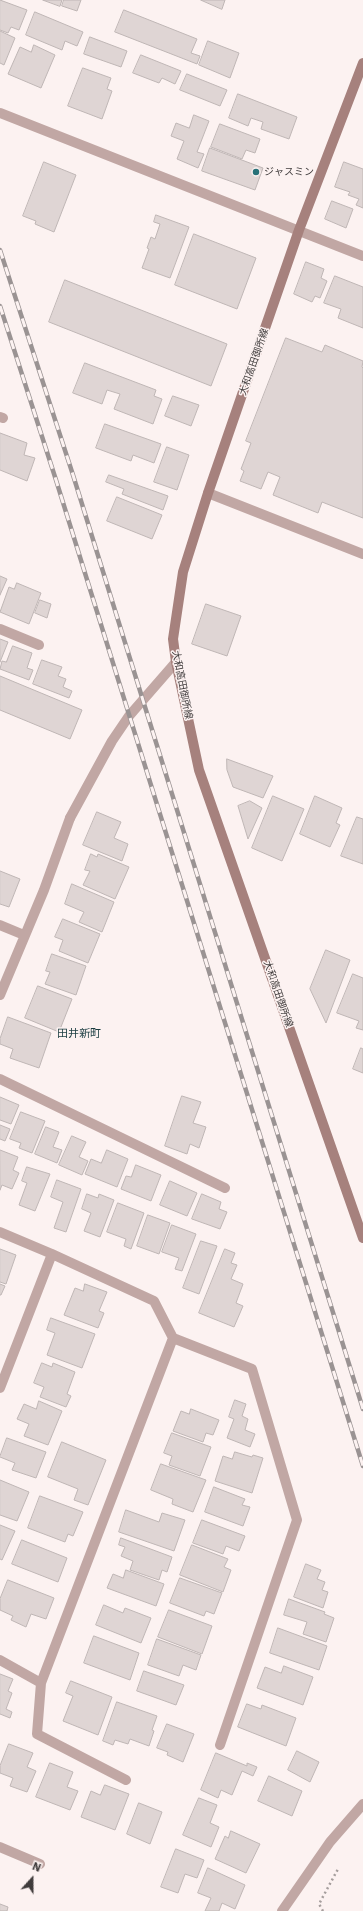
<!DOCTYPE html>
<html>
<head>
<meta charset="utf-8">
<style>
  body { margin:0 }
  #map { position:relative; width:363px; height:1911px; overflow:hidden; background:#fcf2f1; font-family:"Work Sans",sans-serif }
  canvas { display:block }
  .north { position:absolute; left:12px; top:1859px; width:40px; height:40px; -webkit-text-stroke:3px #fcf2f1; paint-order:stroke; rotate:21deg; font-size:11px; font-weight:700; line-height:16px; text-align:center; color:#3f3b3b }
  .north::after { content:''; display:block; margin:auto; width:14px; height:18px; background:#3f3b3b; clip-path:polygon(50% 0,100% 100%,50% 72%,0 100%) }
</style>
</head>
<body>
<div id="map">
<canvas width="363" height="1911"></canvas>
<div class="north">N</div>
</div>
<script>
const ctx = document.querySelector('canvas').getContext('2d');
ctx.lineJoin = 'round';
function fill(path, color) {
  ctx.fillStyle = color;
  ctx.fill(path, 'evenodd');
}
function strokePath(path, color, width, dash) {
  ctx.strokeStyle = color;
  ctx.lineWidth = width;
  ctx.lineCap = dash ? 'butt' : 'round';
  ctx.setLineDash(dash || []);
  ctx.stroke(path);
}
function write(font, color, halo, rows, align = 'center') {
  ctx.font = font + ' "Work Sans","Noto Sans JP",sans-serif';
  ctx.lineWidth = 3;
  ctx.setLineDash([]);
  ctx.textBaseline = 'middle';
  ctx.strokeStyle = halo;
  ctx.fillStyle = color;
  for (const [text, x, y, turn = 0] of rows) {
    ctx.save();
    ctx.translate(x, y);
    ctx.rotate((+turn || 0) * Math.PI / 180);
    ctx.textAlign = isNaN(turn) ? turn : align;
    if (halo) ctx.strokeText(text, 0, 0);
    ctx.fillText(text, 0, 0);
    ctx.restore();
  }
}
const building = new Path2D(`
  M0,0L27,10L19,30L11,27L8,33L0,30Z
  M43,0H62L60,6Z
  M64,0H81L77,11L62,6Z
  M201,0H225L222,9Z
  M124,10L197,39L191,53L200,56L197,64L115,32Z
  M35,12L83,32L77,46L65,41L62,50L26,35Z
  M0,31L15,38L4,65L0,63Z
  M90,37L127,51L121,67L84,54Z
  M208,41L239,53L230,78L199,65Z
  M34,45L55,55L41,88L8,74L20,47L31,52Z
  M141,55L181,71L175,84L162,78L159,83L133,73Z
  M83,68L111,78L107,89L112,91L102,119L68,106Z
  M187,74L227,90L220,106L180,90Z
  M238,94L297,117L289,139L261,129L263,122L251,118L248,126L229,118Z
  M194,115L209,121L197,152L204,154L198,168L177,159L184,141L171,136L176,123L189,128Z
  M220,124L260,139L255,153L246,150L242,159L211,147Z
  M210,148L263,168L255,190L202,171Z
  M44,162L76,175L54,232L35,224L36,221L23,216Z
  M344,162L363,169V208L356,205L359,199L348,195L350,192L335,187Z
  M332,201L353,209L346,228L325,219Z
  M156,215L189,227L170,278L142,268L149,249L147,248L151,237L155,239L160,224L154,222Z
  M194,234L256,258L237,309L175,285Z
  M306,262L324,269L321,278L327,281L320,298L315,296L312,302L294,294Z
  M335,276L363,287V328L338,318L341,309L324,303Z
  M65,280L227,344L211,386L49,322Z
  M286,338L322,352L325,345L363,361L362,367L363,368V518L322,502L318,513L273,495L280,477L268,472L261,489L240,481L244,471L241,469L251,443L246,441Z
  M85,363L156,390L154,396L162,399L153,424L114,409L120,394L107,390L102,404L73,393Z
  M173,396L199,405L191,426L165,416Z
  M105,424L161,444L154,463L133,455L131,461L96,448Z
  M0,433L27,443L24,455L35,458L27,481L0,470Z
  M167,447L189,455L177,490L154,482Z
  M109,475L168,496L163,510L122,494L124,489L106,482Z
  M117,497L162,515L152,539L107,521Z
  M0,576L7,579L0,595Z
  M17,583L41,593L29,624L0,612L9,587L14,589Z
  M40,600L51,604L47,618L35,613Z
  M206,604L241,616L227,656L192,644Z
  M0,639L8,642L0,662Z
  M13,646L32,653L27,668L33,670L29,680L0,669L2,661L6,662Z
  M42,660L62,667L58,676L66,679L63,687L72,691L69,698L33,684Z
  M0,676L82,710L70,739L0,710Z
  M227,759L273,776L263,798L233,787L227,770Z
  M273,796L304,809L282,861L252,848Z
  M315,796L342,808L336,823L340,825L330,847L300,834Z
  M250,801L262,808L248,839L238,806Z
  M97,812L121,822L114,838L128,844L122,861L83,845Z
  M357,817L363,819V864L341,856Z
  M91,854L97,857L98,854L129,867L115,899L83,885L90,871L85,870Z
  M0,871L20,879L9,907L0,904Z
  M72,884L114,902L102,932L79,922L84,912L65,904Z
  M63,919L100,934L88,963L59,951L63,940L55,937Z
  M326,950L350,960L326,1023L310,989Z
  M52,954L86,966L76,995L45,984L50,972L46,971Z
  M353,974L363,978V1030L356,1028L359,1021L337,1013Z
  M38,986L72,999L59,1032L25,1018Z
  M8,1017L51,1033L39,1068L10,1058L13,1049L0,1044V1039Z
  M361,1048L363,1049V1073L353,1069Z
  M182,1096L201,1102L193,1123L206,1127L199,1148L190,1144L187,1154L165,1146Z
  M0,1097L19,1105L11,1124L0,1120Z
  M21,1112L45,1121L32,1153L19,1148L21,1143L10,1139Z
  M0,1125L10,1129L5,1141L0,1139Z
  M46,1127L59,1132L53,1147L62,1150L57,1163L35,1154Z
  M72,1136L86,1142L79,1157L88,1161L82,1175L59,1165Z
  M0,1150L18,1157L13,1170L19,1173L12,1189L2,1185L0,1190Z
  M107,1150L128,1159L117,1187L85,1174L91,1159L101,1163Z
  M136,1165L161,1175L151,1201L121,1189L126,1176L131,1177Z
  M27,1167L50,1174L35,1211L19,1205L27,1183L22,1181Z
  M57,1180L81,1189L66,1232L54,1228L63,1202L51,1197Z
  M170,1181L197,1193L187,1216L160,1205Z
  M87,1194L98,1198L99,1194L114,1200L100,1237L84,1231L91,1213L82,1209Z
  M202,1194L221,1202L219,1209L227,1212L220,1229L192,1219Z
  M118,1203L144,1213L131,1249L124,1246L126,1239L107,1232Z
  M148,1215L170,1223L159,1254L137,1246Z
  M172,1225L196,1234L182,1271L175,1269L179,1258L162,1252Z
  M201,1241L217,1246L199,1294L183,1288Z
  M0,1249L16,1255L6,1284L0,1282Z
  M225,1249L235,1253L231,1263L237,1265L231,1279L243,1284L236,1303L243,1306L234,1327L199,1313Z
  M0,1284L5,1286L1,1295H0Z
  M85,1284L107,1292L99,1311L104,1313L98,1328L64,1315L75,1288L83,1291Z
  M51,1318L95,1334L82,1368L47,1355L55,1333L47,1330Z
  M42,1363L52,1367L53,1363L75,1372L67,1394L71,1396L66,1407L40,1397L44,1387L34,1383Z
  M235,1400L246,1404L242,1416L248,1419L245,1430L255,1434L250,1447L227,1438L234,1419L229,1417Z
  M39,1401L62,1411L48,1445L24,1436L29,1424L17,1419L24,1404L36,1409Z
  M191,1409L219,1420L213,1435L206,1433L203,1442L173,1431L181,1411L189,1414Z
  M172,1433L211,1447L200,1476L169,1465L172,1456L164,1453Z
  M7,1438L46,1452L36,1478L12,1470L15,1463L0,1457Z
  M62,1442L106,1460L88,1505L74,1500L78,1489L48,1477Z
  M235,1452L252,1457L253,1455L263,1458L252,1493L215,1481L223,1456L232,1459Z
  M161,1464L206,1480L193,1512L172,1504L173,1499L151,1490Z
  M0,1480L29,1492L17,1521L0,1515Z
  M214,1487L245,1499L242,1505L250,1507L243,1526L205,1512Z
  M40,1496L83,1512L73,1536L68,1534L65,1542L28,1528Z
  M126,1510L159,1522L162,1513L185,1520L174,1551L119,1532Z
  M202,1520L245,1536L239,1551L226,1546L223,1554L193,1543Z
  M0,1525L15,1531L2,1560L0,1559Z
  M121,1538L172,1557L167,1572L162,1570L159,1580L130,1570L133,1561L121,1556L125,1547L119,1545Z
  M22,1540L67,1558L58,1582L12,1564Z
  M192,1545L228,1559L224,1567L231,1570L223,1592L180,1575Z
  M306,1564L321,1570L317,1579L325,1582L322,1590L328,1592L323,1608L294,1597Z
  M126,1570L164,1584L156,1606L107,1588L113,1574L123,1578Z
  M180,1578L222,1593L214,1614L206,1611L204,1616L170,1603Z
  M8,1580L54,1598L46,1619L31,1614L26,1627L11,1620L13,1616L0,1610V1599Z
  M289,1599L325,1612L324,1614L334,1618L326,1642L303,1634L307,1622L284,1615Z
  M104,1605L123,1613L125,1608L151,1618L141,1643L96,1625Z
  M169,1610L212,1626L202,1654L158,1637Z
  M278,1628L327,1646L319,1670L270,1653Z
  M94,1636L139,1653L130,1680L84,1663Z
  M157,1639L201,1655L196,1670L183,1665L179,1676L148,1665Z
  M284,1666L313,1677L303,1705L257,1688L265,1667L281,1673Z
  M144,1671L184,1685L176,1705L137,1691Z
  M0,1674L13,1679L8,1691L12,1693L6,1709L12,1712L10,1718L0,1714Z
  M71,1681L112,1697L98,1735L63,1721L73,1696L66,1693Z
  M117,1702L157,1716L152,1730L154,1731L149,1746L130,1739L128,1744L115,1740L113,1745L103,1741Z
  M247,1704L261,1709L262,1705L296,1718L286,1746L238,1727Z
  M167,1724L194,1734L183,1762L167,1755L168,1752L157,1748Z
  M9,1744L33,1753L27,1767L36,1771L27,1792L10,1786L13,1778L0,1773V1766Z
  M297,1751L319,1762L310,1782L288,1770Z
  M216,1753L247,1766V1763L257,1767L253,1776L242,1771L232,1795L221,1790L218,1798L201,1790Z
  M50,1763L73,1772L67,1787L78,1791L70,1810L36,1797Z
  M269,1776L302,1791L292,1816L258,1801Z
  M105,1785L129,1794L115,1830L81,1817L91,1791L100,1795Z
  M199,1798L217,1805L210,1823L219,1827L211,1847L183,1835Z
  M139,1803L162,1812L150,1844L127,1834Z
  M231,1831L260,1844L246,1873L215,1859L225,1836L228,1838Z
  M176,1849L204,1860L197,1878L185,1874L178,1893L161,1887Z
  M208,1868L245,1885L235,1909L222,1903L219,1911H205L211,1898L198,1893Z
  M0,1904L8,1907L7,1911H0Z`);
fill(building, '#dfd5d4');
strokePath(building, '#bfb6b5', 1);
strokePath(new Path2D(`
  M323,1911L319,1904L338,1869`), '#a59e9d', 2.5, [2, 3]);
strokePath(new Path2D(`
  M70,818L112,741L129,716L176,662`), '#c1a7a4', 10);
strokePath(new Path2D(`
  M0,113L363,256
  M0,417L3,418
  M208,493L363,554
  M0,629L39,645
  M0,925L24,935
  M0,995L44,890L70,818
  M0,1079L225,1188
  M0,1232L52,1254
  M0,1388L52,1254L154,1301L173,1338L252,1369L297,1520L220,1745
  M0,1660L41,1683L37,1734L126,1780
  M41,1683L173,1338
  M0,1847L40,1864
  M282,1911L330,1842L363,1804`), '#c1a7a4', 10);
strokePath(new Path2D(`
  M363,63L299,230L208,493L183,572L173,639L176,662L199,770L363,1238`), '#a6817d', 10);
const rail = new Path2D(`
  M0,250L73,475L363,1409
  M0,306L56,480L363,1466`);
strokePath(rail, '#9a9393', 4.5);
strokePath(rail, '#fcf2f1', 3, [9]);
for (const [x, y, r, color] of [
  [256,172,4,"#277178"]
]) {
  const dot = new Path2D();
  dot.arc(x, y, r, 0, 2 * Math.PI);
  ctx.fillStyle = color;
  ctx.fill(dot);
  strokePath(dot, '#fcf2f1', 1.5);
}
write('10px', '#3f3b3b', '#fcf2f1', [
  ["ジャスミン",264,172]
], 'left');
write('10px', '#3f3b3b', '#fcf2f1', [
  ["大和高田御所線",254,362,-71],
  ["大和高田御所線",182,685,79],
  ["大和高田御所線",278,994,71]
]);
write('11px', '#1b3d41', '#fcf2f1', [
  ["田井新町",79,1034]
]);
</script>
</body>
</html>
